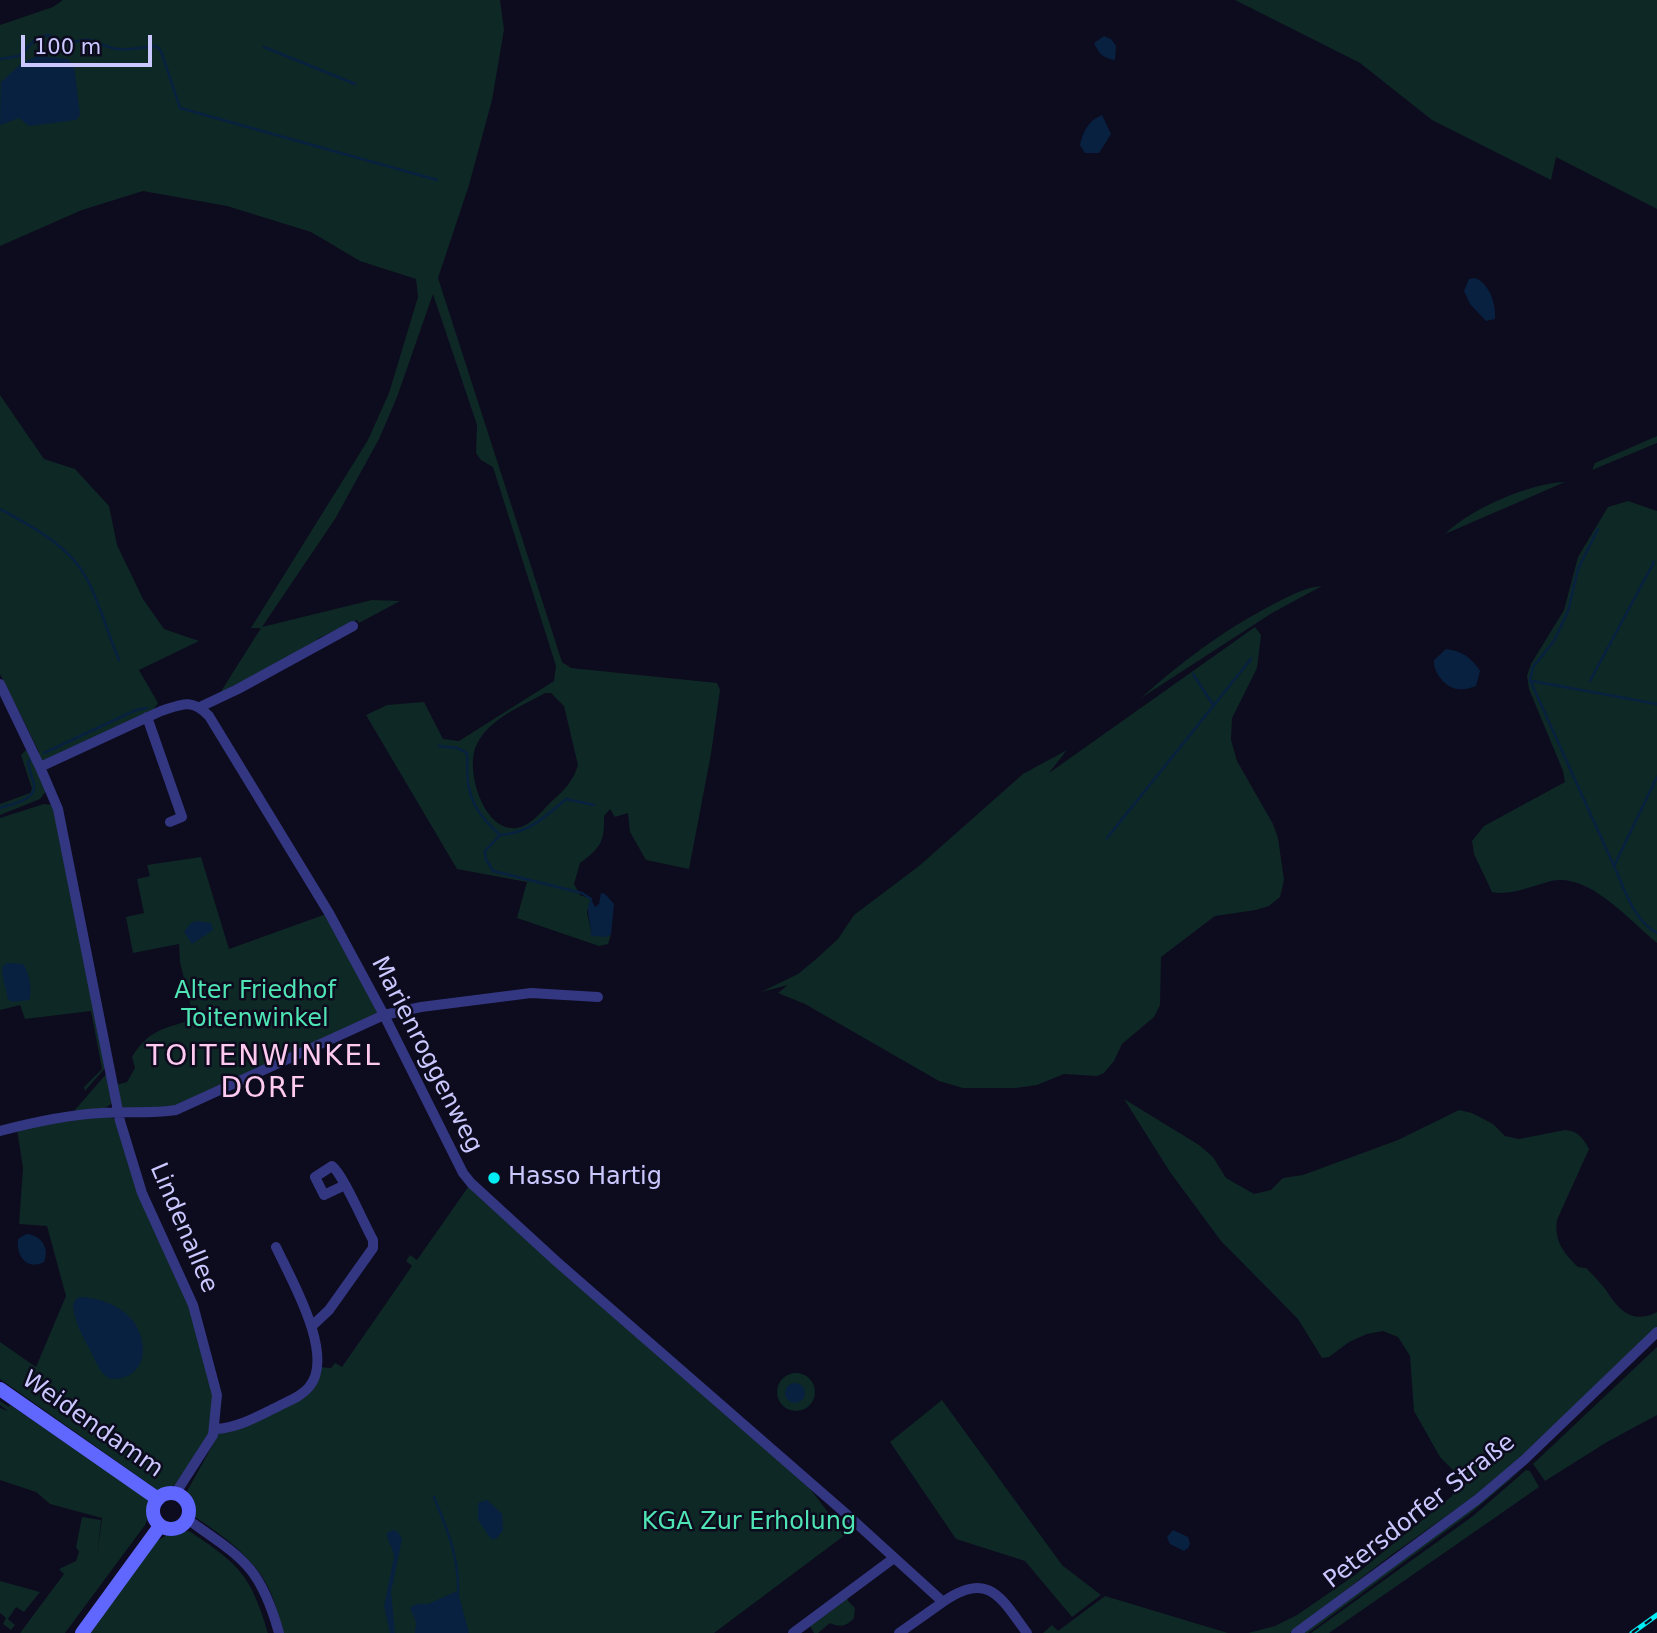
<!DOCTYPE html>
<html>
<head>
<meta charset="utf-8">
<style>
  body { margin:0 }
  #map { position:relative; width:1657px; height:1633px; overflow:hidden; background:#0d0b1e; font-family:"DejaVu Sans",sans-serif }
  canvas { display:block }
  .scale { position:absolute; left:21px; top:35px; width:131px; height:32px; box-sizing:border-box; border:4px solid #cac8ff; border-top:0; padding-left:9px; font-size:21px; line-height:24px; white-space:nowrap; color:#cac8ff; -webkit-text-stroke:5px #0d0b1e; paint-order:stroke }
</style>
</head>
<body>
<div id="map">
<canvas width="1657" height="1633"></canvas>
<div class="scale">100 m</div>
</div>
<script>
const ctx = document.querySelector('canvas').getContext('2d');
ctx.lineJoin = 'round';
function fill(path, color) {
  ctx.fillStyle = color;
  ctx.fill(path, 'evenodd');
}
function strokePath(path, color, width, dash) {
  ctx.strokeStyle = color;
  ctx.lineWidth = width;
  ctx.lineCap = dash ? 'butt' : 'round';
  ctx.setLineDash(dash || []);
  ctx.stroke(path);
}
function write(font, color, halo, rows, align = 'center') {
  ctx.font = font + ' "DejaVu Sans",sans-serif';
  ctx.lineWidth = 5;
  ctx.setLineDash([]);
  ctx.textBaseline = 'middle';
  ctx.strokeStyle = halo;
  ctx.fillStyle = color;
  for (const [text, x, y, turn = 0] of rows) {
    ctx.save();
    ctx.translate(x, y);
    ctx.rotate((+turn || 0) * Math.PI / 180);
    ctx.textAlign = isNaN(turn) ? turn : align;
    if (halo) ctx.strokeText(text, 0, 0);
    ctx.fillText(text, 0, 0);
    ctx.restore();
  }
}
fill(new Path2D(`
  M63,0H500L504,30L492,100L469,185L438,278L562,662L571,668L717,683L720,690L711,754L689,869L646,860L630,832L628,813L615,817L610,809L604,816C605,841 600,849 580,863L574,884L580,895L591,899L587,912L591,931L607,937L611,934L608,944L599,946L517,918L527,882L457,869L366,715L387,705L424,702L443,739L459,741L554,681L556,666L493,467L481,460L476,453L477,425L433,294L397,397L379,439L335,519L262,627L372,600L400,601L359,623L357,620L317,639L319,644L220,693L261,628H251L368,440L389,393L418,297L416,279L360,261L311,232L227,206L143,191L82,210L0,246V25L53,7ZM545,693H551L564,706L578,765C573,782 563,791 550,803C541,812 530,826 517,828C483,833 464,767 477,744C489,719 522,706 545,693Z
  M1235,0H1657V209L1556,157L1551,180L1432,120L1360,63Z
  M0,395L44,459L75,469L109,506L117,545L143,599L164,629L199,641L139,670L158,703L152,712L42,763L36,753L39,752L0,674Z
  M1657,436V443L1592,470L1595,463Z
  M1565,482L1445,534C1470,509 1530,483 1565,482Z
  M1628,501L1657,511V943C1630,921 1589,872 1551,881C1532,886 1511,896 1492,892L1474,854L1472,841L1484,826L1565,782L1563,771L1529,689L1527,676L1531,664L1564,610L1578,557L1608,507Z
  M1322,586L1272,613L1141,698C1180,663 1221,632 1268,607C1286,598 1301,588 1322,586Z
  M1255,627L1261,635L1257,668L1232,718L1231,740L1237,761L1273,824L1278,838L1284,880L1280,897L1269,906L1256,910L1215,916L1161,957L1160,1005L1154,1017L1122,1044L1114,1061L1104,1073L1097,1076L1064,1074L1037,1085L1016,1088H963L939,1081L805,1004L778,993L788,985L761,992L798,974L815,960L838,939L854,915L919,866L1023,774L1067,750L1049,773Z
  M26,750L28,751L47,790L40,799L0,815V804L30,793L32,789L21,755Z
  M44,804L52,805L55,811L106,1067L85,1091L84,1087L102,1069L91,1011L25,1019L20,1005L0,1010V818Z
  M201,857L229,949L329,913L384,1015L191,1104L118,1112L112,1086L127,1082L135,1068L132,1057C149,1029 164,1029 194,1019L180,962L179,944L133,953L126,917L144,913L137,879L150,876L147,865Z
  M107,1073L112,1103C104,1112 87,1110 74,1111Z
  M1124,1099L1199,1145L1213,1157L1226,1178L1254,1194L1271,1190L1283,1178L1303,1175L1398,1140L1459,1110L1472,1113L1493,1124L1505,1136L1519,1139L1565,1130C1578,1131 1583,1138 1589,1149L1557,1220C1554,1241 1563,1252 1578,1267L1586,1268C1593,1275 1600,1282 1606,1290C1619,1310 1632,1325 1657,1312V1329L1516,1461L1473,1497L1390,1556L1290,1633H1248L1275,1626L1297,1615L1355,1575L1452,1496L1457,1481L1454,1471L1440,1457L1414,1411L1410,1356L1398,1337L1383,1331L1367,1334L1349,1342L1329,1357L1322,1358L1298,1319L1221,1241L1170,1172Z
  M110,1116L116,1120L142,1193L181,1276L217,1395L215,1427L179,1488L175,1485L159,1491L0,1379V1342L36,1367L66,1296L47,1226L19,1224L23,1168L17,1129L61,1119Z
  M471,1183L800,1475L845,1535L714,1633H283C279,1621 277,1608 272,1596C258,1559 223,1536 192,1515L186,1493L216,1439L217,1429L302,1394L318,1367L331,1368L335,1363L342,1367L412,1266L406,1261L410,1255L417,1260Z
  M1657,1347V1415L1607,1442L1545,1481L1533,1464Z
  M777 1392a19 19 0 1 1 38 0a19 19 0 1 1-38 0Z
  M942,1400L1062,1565L1101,1595L1072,1617L1025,1561L956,1539L890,1442Z
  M0,1401L9,1407L10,1405L150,1501C150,1508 149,1518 145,1525L65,1633H20L64,1574L59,1569L76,1561L79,1552L76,1547L82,1517L101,1520L97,1555L102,1518L50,1504L36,1492L0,1480V1408L8,1411L0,1405Z
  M1524,1468L1472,1512L1308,1633H1303Z
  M1526,1470L1530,1471L1539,1487L1329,1633H1311L1473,1516Z
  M189,1531C239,1564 251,1575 268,1633H87L155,1542L167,1535Z
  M0,1581L40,1592L24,1612L16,1607L8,1619L15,1625L11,1630L3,1624L6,1618L0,1613Z
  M846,1593L848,1601L855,1608L854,1618C847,1626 840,1628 830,1623L818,1633H814L810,1626Z
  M1105,1596L1228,1633H1043L1052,1625L1058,1631Z`), '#0e2825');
fill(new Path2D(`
  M1104,36L1111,39L1116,46L1115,60C1103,58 1099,54 1094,43Z
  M37,56L68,59L74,66L80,115L76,120L29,126L19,118L0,125L1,82L22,63Z
  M1102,115L1111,134L1099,153H1085L1080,145C1083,131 1089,120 1102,115Z
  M1475,278C1490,284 1496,304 1495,319L1486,321L1470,304L1464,291L1469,279Z
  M1446,649C1462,651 1471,657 1480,671L1476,686C1470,688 1465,690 1458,689C1446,688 1433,673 1434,660Z
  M601,893L605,894L614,904L611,934L607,937L591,936C592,923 584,910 591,899L595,907L599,904Z
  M197,921L211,923L213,930L192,944L184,932L191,923Z
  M7,963L23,964C29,972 33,991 29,1000L12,1002L8,999L2,973L3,966Z
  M26,1234C41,1235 50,1248 44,1262C26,1271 16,1255 18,1239Z
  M84,1297C100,1299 112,1303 124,1312C145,1327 154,1369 122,1378C117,1379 111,1380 107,1377C100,1372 96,1362 92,1354C84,1338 74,1323 73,1304L77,1298Z
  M785 1393a10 10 0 1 1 20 0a10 10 0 1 1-20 0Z
  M487,1500L502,1514L503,1530L496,1539H491L478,1520V1503Z
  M393,1530L398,1532L402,1539L391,1592L395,1633H390L384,1606L394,1557C394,1548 386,1540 387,1533Z
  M1173,1530L1188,1537L1190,1544L1188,1548L1184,1551L1170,1544L1167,1537Z
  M455,1592H458L469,1633H415L416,1622L410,1608L416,1604H428Z`), '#082140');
strokePath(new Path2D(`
  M264,47L355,84
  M0,59L19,56L35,40L47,35L70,44C90,34 94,43 112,48C124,52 143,47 156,46L161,51L180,108L437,180
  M0,509C31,526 70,546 87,579C100,604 108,634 119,660
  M1598,529L1578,569L1568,611L1554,641L1533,667L1530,680L1614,866
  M1193,674L1214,706
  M1532,681L1657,704
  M1590,681L1654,562
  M439,746L457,748L467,753C468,765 466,777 469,788C473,808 485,821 500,835L485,851L486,859L493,871L582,893L591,899
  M44,753L136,710L147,708
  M1657,777L1614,866C1625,890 1633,920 1657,933
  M0,808C12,804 37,800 34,784C32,776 29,769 28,762L30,760
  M500,835C529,833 545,817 566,799L594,805
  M1107,838L1251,659
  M434,1497C447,1529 459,1557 458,1592`), '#082140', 2.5);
strokePath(new Path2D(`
  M0,684L40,767L58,809L120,1121L142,1193L193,1305L217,1395L213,1435L175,1494
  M200,707L238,689L353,626
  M147,717L182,817L170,822
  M40,767L161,711C182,704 192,698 209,716L329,913L384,1015L463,1173L471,1183L556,1261L844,1512L943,1602C989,1570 1001,1598 1027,1633
  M0,1131C34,1122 66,1115 101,1113C126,1111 151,1114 176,1110L384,1015L421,1007L531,993L598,997
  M313,1325L329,1310L373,1248V1240C364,1224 343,1174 332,1166L315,1177L324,1195L345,1185
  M215,1427L217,1429C240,1427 258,1416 277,1407C288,1401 301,1397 309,1387C336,1356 291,1279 276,1247
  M187,1519C242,1558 260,1565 279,1633
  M793,1633L894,1558
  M899,1633L943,1602
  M1296,1633L1478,1499L1524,1460L1657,1332`), '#333680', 10);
strokePath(new Path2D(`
  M0,1389L158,1499
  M153 1511a18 18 0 1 1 36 0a18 18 0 1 1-36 0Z
  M82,1633L160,1526`), '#5f67ff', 14);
const rail = new Path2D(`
  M1632,1633L1657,1615`);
strokePath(rail, '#00edf3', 5);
strokePath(rail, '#0d0b1e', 2.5, [8]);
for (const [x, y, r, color] of [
  [494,1178,7,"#00edf3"]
]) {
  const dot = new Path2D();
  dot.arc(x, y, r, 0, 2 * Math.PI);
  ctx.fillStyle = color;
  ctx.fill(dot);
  strokePath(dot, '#0d0b1e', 2.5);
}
write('24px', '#4fe4b4', '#0d0b1e', [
  ["Alter Friedhof",255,992],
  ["Toitenwinkel",255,1020],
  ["KGA Zur Erholung",749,1523]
]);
write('24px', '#cac8ff', '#0d0b1e', [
  ["Marienroggenweg",426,1055,63],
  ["Lindenallee",183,1228,67],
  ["Weidendamm",92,1425,35],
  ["Petersdorfer Straße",1420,1512,-38]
]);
write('24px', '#cac8ff', '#0d0b1e', [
  ["Hasso Hartig",508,1178]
], 'left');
ctx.letterSpacing = '2px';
write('28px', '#ffcaf0', '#0d0b1e', [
  ["TOITENWINKEL",264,1058],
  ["DORF",264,1090]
]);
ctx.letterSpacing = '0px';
</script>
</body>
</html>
